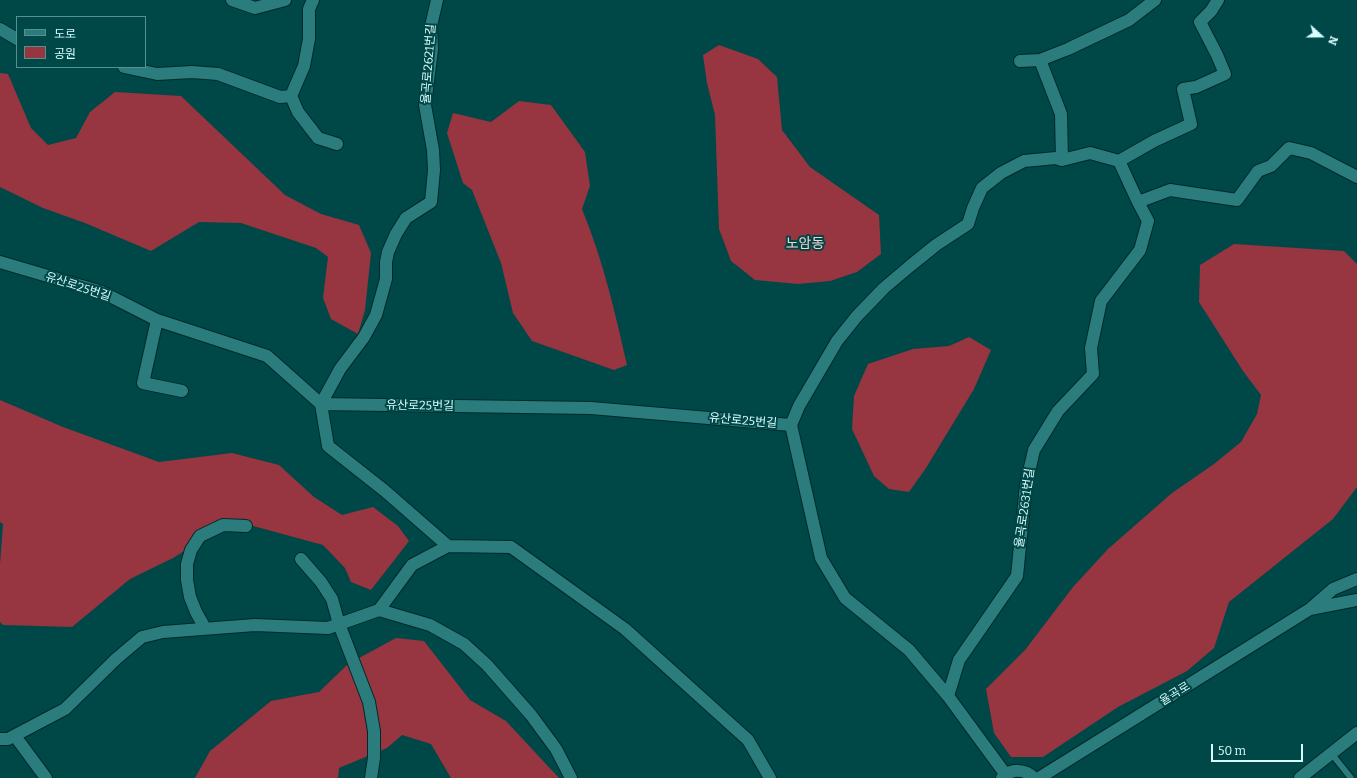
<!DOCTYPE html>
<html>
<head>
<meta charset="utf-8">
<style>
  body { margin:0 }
  #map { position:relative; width:1357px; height:778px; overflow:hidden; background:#004748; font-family:Bitter,"Noto Sans KR",serif }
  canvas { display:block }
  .legend { position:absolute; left:16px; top:16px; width:130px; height:52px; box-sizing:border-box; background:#004748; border:1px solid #569090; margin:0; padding:5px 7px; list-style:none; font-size:12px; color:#d8fdfd }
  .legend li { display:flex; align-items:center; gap:8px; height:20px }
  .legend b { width:20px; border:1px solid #569090 }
  .north { position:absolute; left:1301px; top:16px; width:40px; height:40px; -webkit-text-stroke:3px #004748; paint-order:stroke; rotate:111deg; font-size:11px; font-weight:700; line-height:16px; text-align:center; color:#d8fdfd }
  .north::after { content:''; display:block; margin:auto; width:14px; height:18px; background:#d8fdfd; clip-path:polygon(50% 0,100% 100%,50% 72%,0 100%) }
  .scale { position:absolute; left:1211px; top:744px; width:92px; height:18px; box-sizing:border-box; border:2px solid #d8fdfd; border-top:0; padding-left:5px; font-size:12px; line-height:14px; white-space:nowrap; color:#d8fdfd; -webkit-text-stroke:3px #004748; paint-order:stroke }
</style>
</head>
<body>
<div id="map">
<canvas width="1357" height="778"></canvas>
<ul class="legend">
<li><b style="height:5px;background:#2b7c7d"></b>도로</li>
<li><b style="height:11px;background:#973540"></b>공원</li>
</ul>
<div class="north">N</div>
<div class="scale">50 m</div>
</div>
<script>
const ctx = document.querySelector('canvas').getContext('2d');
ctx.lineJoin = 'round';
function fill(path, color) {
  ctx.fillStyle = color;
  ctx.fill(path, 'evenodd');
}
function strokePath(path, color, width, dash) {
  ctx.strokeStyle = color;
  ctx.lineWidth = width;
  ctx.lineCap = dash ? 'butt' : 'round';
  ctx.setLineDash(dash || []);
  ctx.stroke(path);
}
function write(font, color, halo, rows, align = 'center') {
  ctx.font = font + ' Bitter,"Noto Sans KR",serif';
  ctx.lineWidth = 4;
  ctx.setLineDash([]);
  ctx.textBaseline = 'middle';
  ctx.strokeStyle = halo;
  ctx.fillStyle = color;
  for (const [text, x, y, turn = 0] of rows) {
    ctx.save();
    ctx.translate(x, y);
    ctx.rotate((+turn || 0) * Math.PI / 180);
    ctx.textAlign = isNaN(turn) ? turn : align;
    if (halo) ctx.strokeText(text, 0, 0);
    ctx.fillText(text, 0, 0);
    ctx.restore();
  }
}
fill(new Path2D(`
  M719,45L758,59L777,77L782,130L810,167L879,215L881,254L857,272L830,281L798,284L755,280L731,261L719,229L715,115L707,83L703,55Z
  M0,73L8,74L31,128L48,145L76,138L90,112L115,92L181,96L285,195L321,214L359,225L371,253L365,310L358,334L331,319L323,298L328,257L316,248L241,223L199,222L151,251L85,223L43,208L0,187Z
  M519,101L551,105L585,152L590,186L582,209C603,260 615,312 627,365L614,370L532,341L513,313L501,263L472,190L463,183L447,133L453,113L491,122Z
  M1234,244L1344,251L1357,264V487L1333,519L1229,602L1214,648L1187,671L1118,707L1043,757H1011L994,733L986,689L1025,650L1073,587L1108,549L1172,493L1214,464L1241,442L1257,414L1261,395L1243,371L1199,302L1200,265Z
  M969,337L991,350L974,389L926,468L909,492L889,489L874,476L852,429L854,396L868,364L913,349L949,346Z
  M0,400L63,427L159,462L232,453L279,465L314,497L342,515L373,507L398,526L409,541L371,590L351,582L345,568L323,545L246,524L218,530L173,558L130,579L72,627L3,625L0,622V564L3,524L0,522Z
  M396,638L424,641L470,700L506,721L559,778H451L431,744L402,735L387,748L339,768L338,778H195L210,751L271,701L319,692L348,664Z`), '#973540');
const service = new Path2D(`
  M1331,753L1351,778`);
const minor = new Path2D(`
  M232,0L255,8L285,0
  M437,0L431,26L432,49L425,105L433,150L434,170L431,202L406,218L396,234L388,252L386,262V279L376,315L364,337L340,369L321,404L591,408L791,425
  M0,29L17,39
  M1040,60L1061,114L1062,160
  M1020,61L1040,60L1068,49L1129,20L1155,0
  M124,67L157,74L192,72L218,74L280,97L291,96L304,66L309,39V9L313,0
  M291,96L298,112L318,138L337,144
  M1119,161L1154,141L1191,124L1183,89L1196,87L1225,74L1217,55L1200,22L1211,11L1218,0
  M1138,202L1170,190L1237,200L1258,171L1271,166L1289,148L1311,153L1357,177
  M0,262L102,292L157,320L267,356L321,404L328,446L385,491L448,546
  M157,320L143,383L182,391
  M791,425L799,406L837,341L857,316L884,288L910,266L936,245L968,224L973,208L982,188L1001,173L1024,161L1056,158L1062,160L1090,153L1119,161L1138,202L1148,221L1140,250L1101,301L1091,348L1093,374L1058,411L1034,450L1026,485L1017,576L959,660L948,696
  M791,425L821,558L845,598L909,650L948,696L1006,775
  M301,559L321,582L332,599L339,624L369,702L374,731V758L371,778
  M379,610L430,625L464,644L487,665L531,715L556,749L571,778
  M205,628L196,612L190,597L187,580V564L191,550L200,536L223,525L246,526
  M15,736L46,778
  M0,739H8L65,709L116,659L142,637L163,632L255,625L328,628L379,610L412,565L448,546L511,547L625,629L748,740L770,778
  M1300,778L1357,733`);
const tertiary = new Path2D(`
  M1357,579L1333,589L1310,609L1357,600
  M1002,778C1011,768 1026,769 1034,778
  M1039,778L1310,609`);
strokePath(service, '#002a2b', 8);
strokePath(minor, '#002a2b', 14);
strokePath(tertiary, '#002a2b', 14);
strokePath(service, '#2b7c7d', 6);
strokePath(minor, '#2b7c7d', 12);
strokePath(tertiary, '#2b7c7d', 12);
write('12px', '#d8fdfd', '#004748', [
  ["율곡로2621번길",429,64,-86],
  ["유산로25번길",78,287,18],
  ["유산로25번길",420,406,1],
  ["유산로25번길",743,421,5],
  ["율곡로2631번길",1025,508,-82],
  ["율곡로",1175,694,-32]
]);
write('14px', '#f4d0d1', '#004748', [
  ["노암동",805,244]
]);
</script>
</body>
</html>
